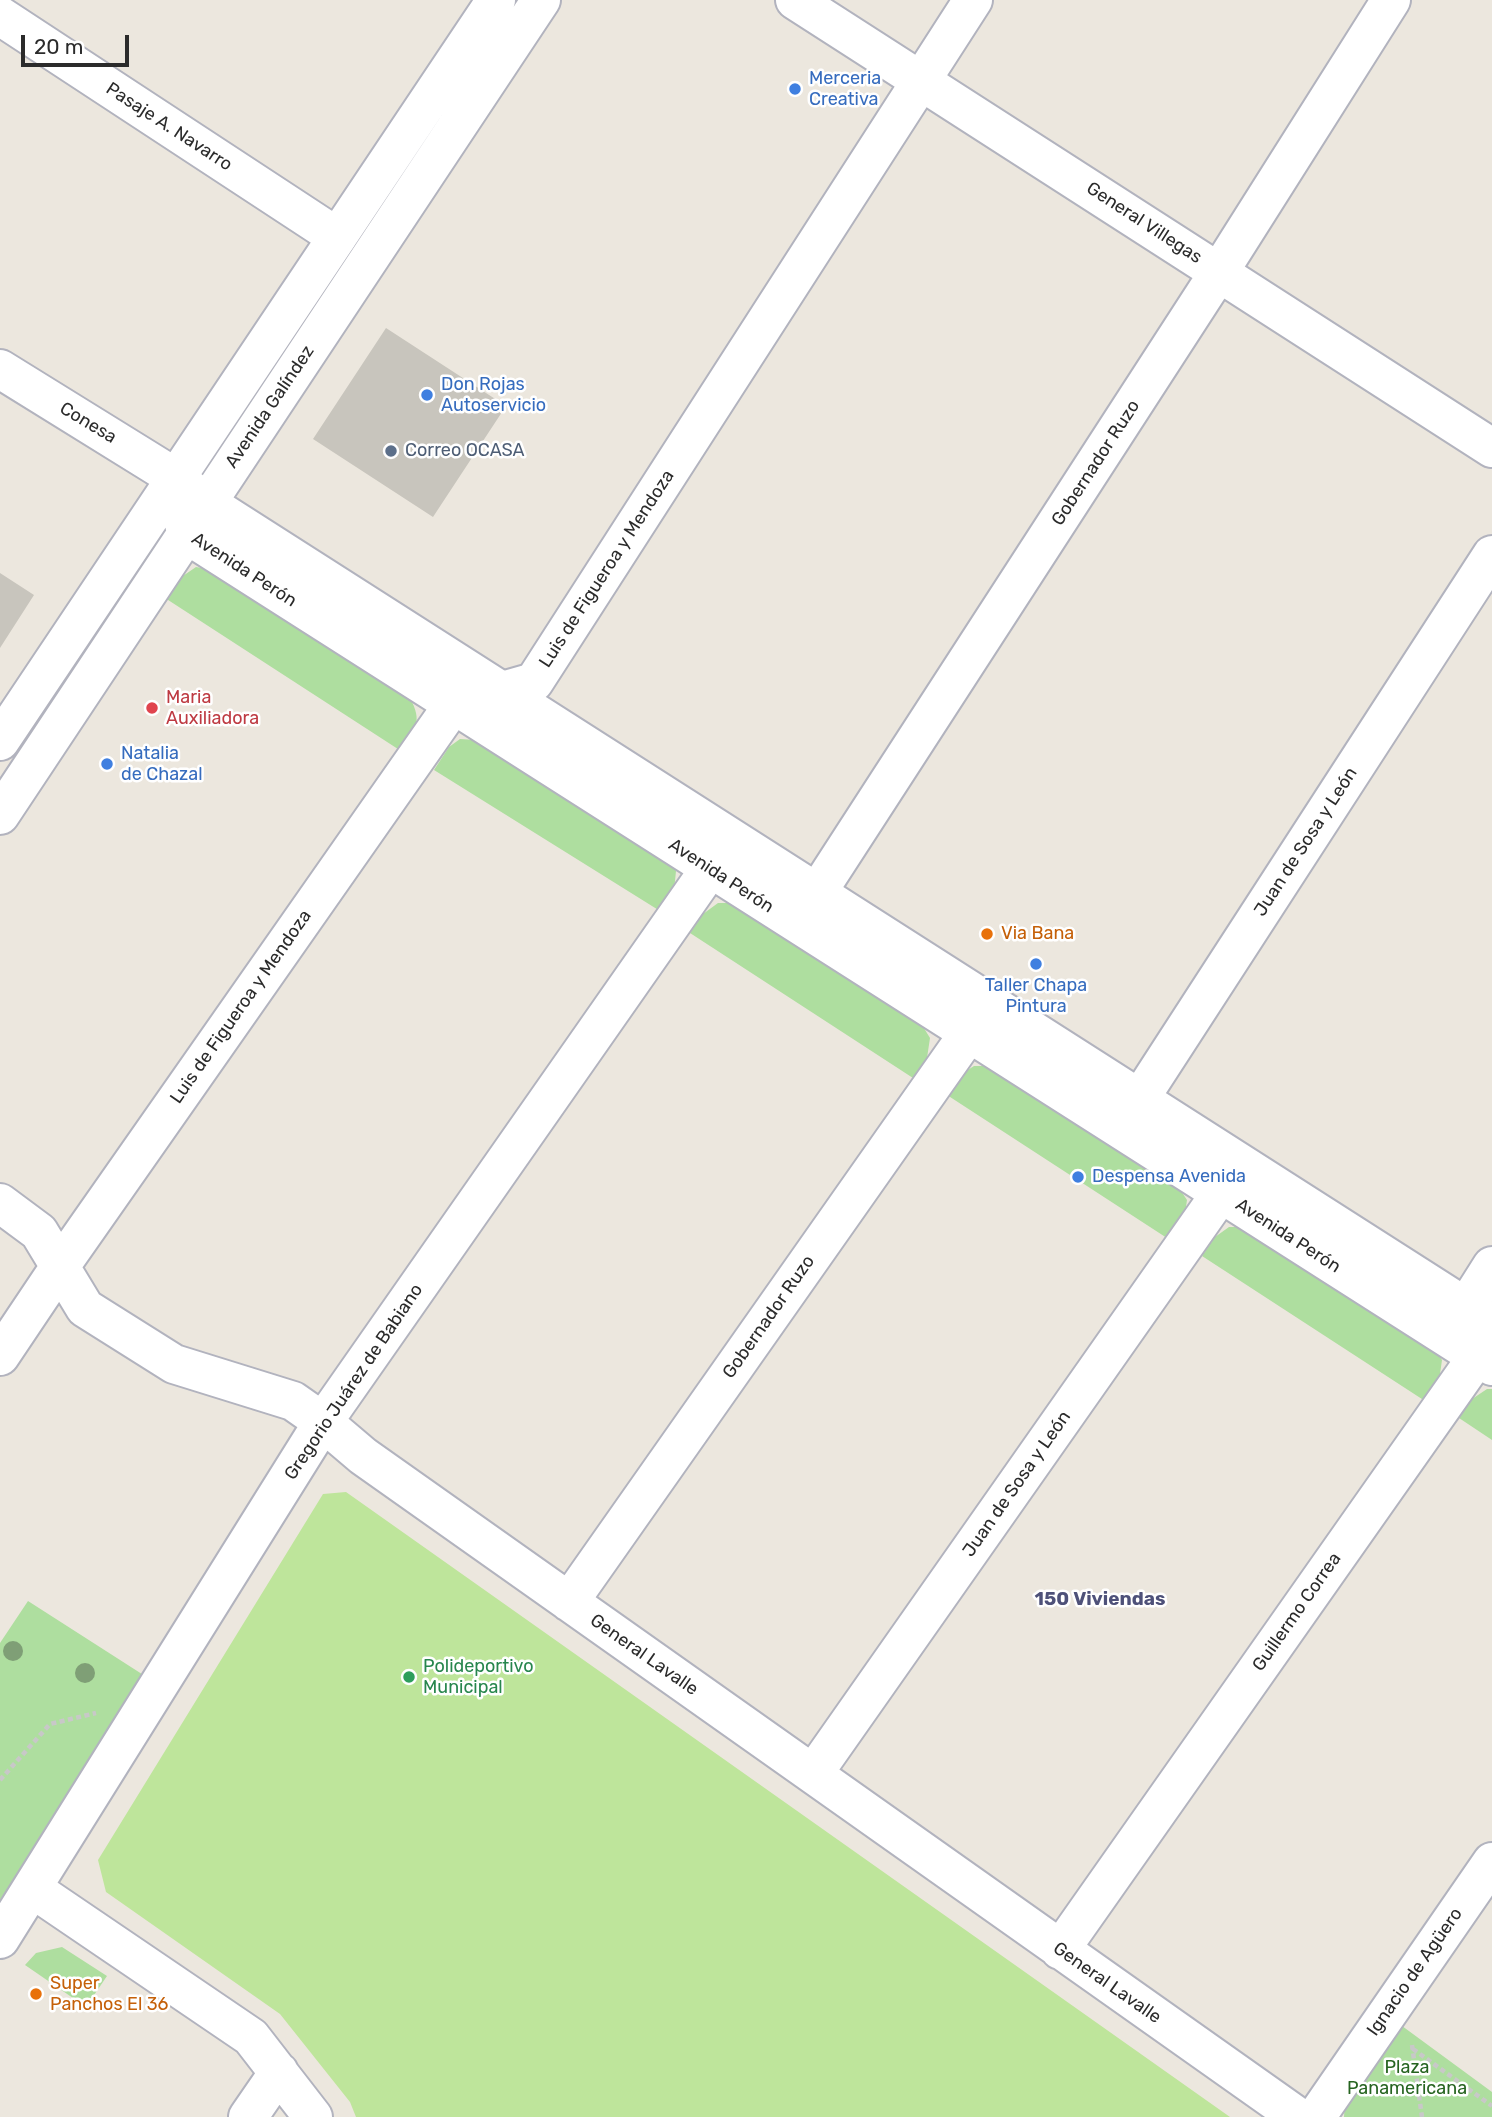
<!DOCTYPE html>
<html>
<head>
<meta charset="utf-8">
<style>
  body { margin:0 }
  #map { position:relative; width:1492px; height:2117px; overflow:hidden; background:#ece7de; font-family:Rubik,sans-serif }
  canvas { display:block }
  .scale { position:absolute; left:21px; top:35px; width:108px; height:32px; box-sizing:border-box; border:4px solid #2b2b2b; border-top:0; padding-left:9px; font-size:21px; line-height:24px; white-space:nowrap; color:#2b2b2b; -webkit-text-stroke:5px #fff; paint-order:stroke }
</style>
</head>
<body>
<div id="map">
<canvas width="1492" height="2117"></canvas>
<div class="scale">20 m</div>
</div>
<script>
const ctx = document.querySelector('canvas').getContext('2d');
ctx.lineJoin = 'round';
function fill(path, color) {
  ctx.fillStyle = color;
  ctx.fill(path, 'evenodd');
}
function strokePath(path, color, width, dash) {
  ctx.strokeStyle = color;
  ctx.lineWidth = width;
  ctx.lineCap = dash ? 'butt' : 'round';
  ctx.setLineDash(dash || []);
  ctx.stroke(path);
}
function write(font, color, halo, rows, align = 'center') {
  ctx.font = font + ' Rubik,sans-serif';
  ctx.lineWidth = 5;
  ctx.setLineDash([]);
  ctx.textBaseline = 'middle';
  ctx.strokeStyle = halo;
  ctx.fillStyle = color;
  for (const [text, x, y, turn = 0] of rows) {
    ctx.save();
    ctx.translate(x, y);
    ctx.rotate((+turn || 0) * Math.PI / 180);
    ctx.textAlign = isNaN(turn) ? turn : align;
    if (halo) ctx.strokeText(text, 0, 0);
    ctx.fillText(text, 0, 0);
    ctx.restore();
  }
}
fill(new Path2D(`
  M196,567L212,570L407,693C423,719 418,727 401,751L165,598L177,580Z
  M460,739L476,740L666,857L676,871L674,891L660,911L434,770L449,747Z
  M718,903H734L919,1020L930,1038L927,1058L913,1078L690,933L703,914Z
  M974,1066H991L1175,1182L1187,1200L1184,1220L1170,1240L947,1095L960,1075Z
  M1229,1227H1246L1430,1343L1442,1360L1439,1381L1425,1401L1202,1256L1215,1237Z
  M1487,1389H1492V1440L1459,1418L1472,1399Z
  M28,1601L145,1676L0,1900V1643Z
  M62,1947L107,1976L86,2007L25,1965L36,1953Z
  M1398,2023L1492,2092V2117H1344L1345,2099Z`), '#aede9f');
fill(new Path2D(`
  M346,1492L1230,2117H356L350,2102L280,2014L106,1892L98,1860L323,1494Z`), '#bee59b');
fill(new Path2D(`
  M386,328L506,406L433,517L313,439Z
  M0,573L34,595L0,648Z`), '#c8c5bd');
const street = new Path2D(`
  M795,0L1492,448
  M0,16L337,237
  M0,369L176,478
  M800,919L1219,272L1391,0
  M1122,1126L1492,555
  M0,1203L39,1232L85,1308L174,1364L293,1401L323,1422L363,1456L1298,2117
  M0,1356L61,1265L453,705L534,682L973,0
  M569,1602L969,1033
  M813,1774L1221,1193
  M33,1889L251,2037L313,2117
  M0,1939L323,1422L730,840
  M1060,1950L1477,1357L1466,1307L1492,1266
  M248,2117L279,2072
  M1316,2117L1492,1862`);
const secondary = new Path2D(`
  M176,478L186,534L1492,1366
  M176,478L207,503L1492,1324
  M0,741L496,0
  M0,815L541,0`);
strokePath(street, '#b2b3be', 42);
strokePath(secondary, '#b2b3be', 42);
strokePath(new Path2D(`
  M0,1780L50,1724L96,1713
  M1412,2045L1422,2117
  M1413,2049L1492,2106`), '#c8c8c8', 4.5, [5, 3.5]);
strokePath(street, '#fff', 38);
strokePath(secondary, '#fff', 38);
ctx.fillStyle = '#7f9f76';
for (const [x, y] of [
  [13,1651],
  [85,1673]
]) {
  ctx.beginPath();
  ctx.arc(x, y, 10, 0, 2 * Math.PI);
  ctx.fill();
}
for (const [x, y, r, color] of [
  [795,89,7,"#3f7fe0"],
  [427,395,7,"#3f7fe0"],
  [391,451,7,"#5c6f8a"],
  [152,708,7,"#e0444e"],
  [107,764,7,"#3f7fe0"],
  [987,934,7,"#e8710a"],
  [1036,964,7,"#3f7fe0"],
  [1078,1177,7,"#3f7fe0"],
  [409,1677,7,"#2e9e5b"],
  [36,1994,7,"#e8710a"]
]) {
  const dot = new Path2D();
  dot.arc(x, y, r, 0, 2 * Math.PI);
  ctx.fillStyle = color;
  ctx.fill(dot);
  strokePath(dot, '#fff', 2.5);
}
write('18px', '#366cbe', '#fff', [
  ["Merceria",809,79],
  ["Creativa",809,100],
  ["Don Rojas",441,385],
  ["Autoservicio",441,406],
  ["Natalia",121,754],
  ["de Chazal",121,775],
  ["Taller Chapa",1036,986,"center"],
  ["Pintura",1036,1007,"center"],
  ["Despensa Avenida",1092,1177]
], 'left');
write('18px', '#2b2b2b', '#fff', [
  ["Pasaje A. Navarro",169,127,33],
  ["General Villegas",1144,223,33],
  ["Avenida Galíndez",270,407,-56],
  ["Conesa",88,423,31],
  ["Gobernador Ruzo",1096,463,-57],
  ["Luis de Figueroa y Mendoza",607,569,-57],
  ["Avenida Perón",244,570,33],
  ["Juan de Sosa y León",1306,842,-57],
  ["Avenida Perón",721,876,33],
  ["Luis de Figueroa y Mendoza",241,1007,-55],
  ["Avenida Perón",1288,1236,33],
  ["Gobernador Ruzo",769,1317,-55],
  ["Gregorio Juárez de Babiano",354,1382,-56],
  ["Juan de Sosa y León",1017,1484,-55],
  ["Guillermo Correa",1297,1612,-55],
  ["General Lavalle",644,1655,35],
  ["Ignacio de Agüero",1415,1972,-55],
  ["General Lavalle",1107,1983,35]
]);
write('18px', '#4e5e75', '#fff', [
  ["Correo OCASA",405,451]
], 'left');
write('18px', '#be3a42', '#fff', [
  ["Maria",166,698],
  ["Auxiliadora",166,719]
], 'left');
write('18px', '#c56008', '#fff', [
  ["Via Bana",1001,934],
  ["Super",50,1984],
  ["Panchos El 36",50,2005]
], 'left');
write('18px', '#27864d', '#fff', [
  ["Polideportivo",423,1667],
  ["Municipal",423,1688]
], 'left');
write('18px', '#266420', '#fff', [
  ["Plaza",1407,2068],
  ["Panamericana",1407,2089]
]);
write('bold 19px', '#4e5179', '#fff', [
  ["150 Viviendas",1100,1600]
]);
</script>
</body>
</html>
